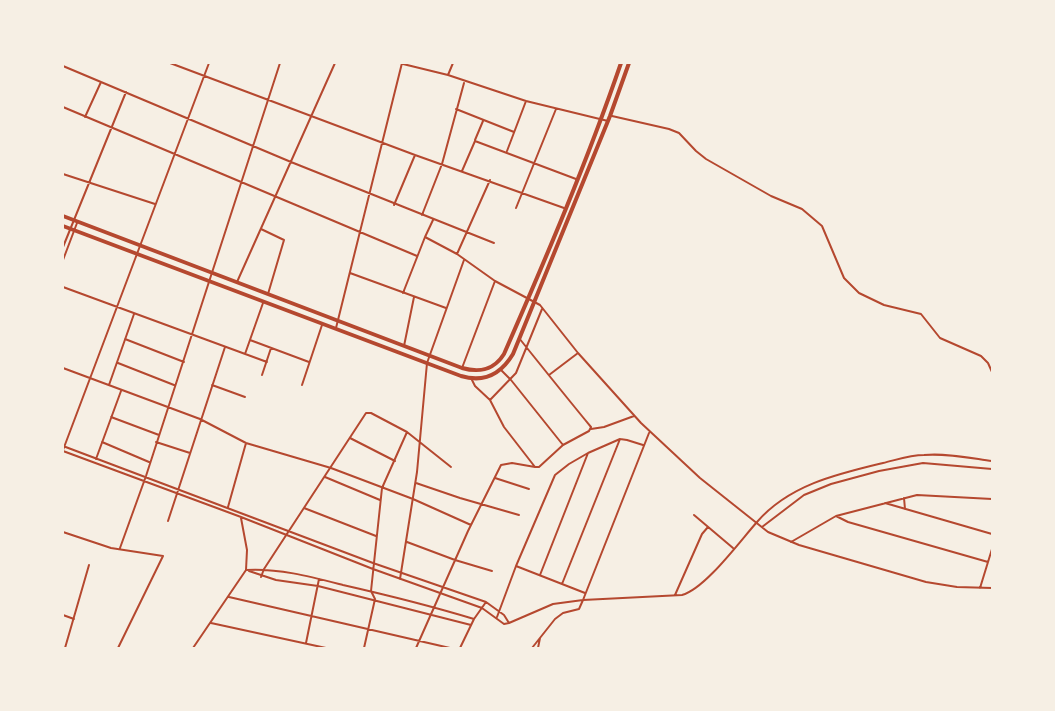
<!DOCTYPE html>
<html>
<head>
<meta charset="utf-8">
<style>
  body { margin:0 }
  #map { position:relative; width:1055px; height:711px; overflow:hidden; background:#f6efe4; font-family:"Nunito Sans",sans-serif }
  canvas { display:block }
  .frame { position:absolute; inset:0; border:64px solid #f6efe4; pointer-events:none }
</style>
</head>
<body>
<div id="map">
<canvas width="1055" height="711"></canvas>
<div class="frame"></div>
</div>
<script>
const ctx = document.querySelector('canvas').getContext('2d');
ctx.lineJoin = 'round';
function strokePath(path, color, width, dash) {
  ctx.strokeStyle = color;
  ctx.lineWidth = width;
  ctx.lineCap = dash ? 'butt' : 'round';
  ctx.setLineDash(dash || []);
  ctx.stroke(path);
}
strokePath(new Path2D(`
  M170,63L415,155L564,208
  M403,64L448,75L526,101L608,121
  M63,66L291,162L494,243
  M448,75L453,63
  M63,107L417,256
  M456,109L514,132
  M612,116L669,129L679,133L696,151L706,159L771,196L802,209L822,226L844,278L859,293L884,305L921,314L940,338L981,356L988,363L992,372
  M85,117L101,82
  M475,140L483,121
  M507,151L526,101
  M462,171L475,141L576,179
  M63,174L155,204
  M394,205L415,155
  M516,208L556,109
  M422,215L442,164L464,83
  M433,220L425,237L457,254L495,281L540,305L578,353L641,423L700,478L768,532L799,545L926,582L957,587L992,588
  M261,229L284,240L268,294
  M63,247L126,92
  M457,254L490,180
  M63,260L77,223
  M350,273L446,308
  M237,282L335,63
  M63,287L267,362
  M403,293L425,237
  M336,328L402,63
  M519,338C543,368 567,398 591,427L589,431L563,445L539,467H535L504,427L490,400L516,373L542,309
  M125,339L184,362
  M250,340L309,362
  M404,346L414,297
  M245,354L263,303
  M118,363L174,385
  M63,368L200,419L246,443L331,468L413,499L471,525
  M462,368L495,281
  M501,370L511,380L563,445
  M262,375L271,348
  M549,375L578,353
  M471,378L475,386L490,400
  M109,385L134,314
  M212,385L245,397
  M302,385L322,325
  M111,417L159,435
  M591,429L604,427L634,416
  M350,438L395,461
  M102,442L149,462
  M156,442L190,453
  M63,446L373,563L486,602L504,615L509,623
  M63,450L209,63
  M63,451L241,517L373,569L482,608L504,624L509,623
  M96,459L121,391
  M325,477L380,500
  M495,478L529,489
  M416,483L460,498L519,515
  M904,498L905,509
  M885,503L992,534
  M228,507L246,443
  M304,508L376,536
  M694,515L733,548
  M836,516L848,522L988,562
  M168,521L225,347
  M762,527L804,495L831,484L879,471L923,463L992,469
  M63,532L111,548L163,556L118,648
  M407,542L455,560L492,571
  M791,542L836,516L917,495L992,499
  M120,548L146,476L280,63
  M516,566L585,593
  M246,570C279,568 312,577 343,585C387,595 431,606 474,619
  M249,571L276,580L318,586L471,625
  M540,575L588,453
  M261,577L264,569L366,413H371L407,432L451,467
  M400,579L417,472L427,363L464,260
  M562,584L620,439
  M980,588L992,549
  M675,595L702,534L708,527
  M229,597L450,648
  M63,615L74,619
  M497,617L516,566L555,475L569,464L588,453L620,439L627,440L643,445
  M211,623L326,648
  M509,623L553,604L583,600L649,433
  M306,643L319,579
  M65,648L89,565
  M193,648L246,570L247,550L241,518
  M364,648L375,599L371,591L382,488L407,432
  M416,648L468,531L501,465L512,463L535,467
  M460,648L474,619L486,602
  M532,648L555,619L563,613L579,609L583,600L682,595C705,589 740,541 757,522C789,485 837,474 883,463C896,460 910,455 924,455C946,453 970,458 992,461
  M538,648L540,638`), '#b5482f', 2);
strokePath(new Path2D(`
  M63,216L462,368C480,373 494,370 504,354C546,258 587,162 621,63
  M63,226L461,376C484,383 501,374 513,354L610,116L629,63`), '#b5482f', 4);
</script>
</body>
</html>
